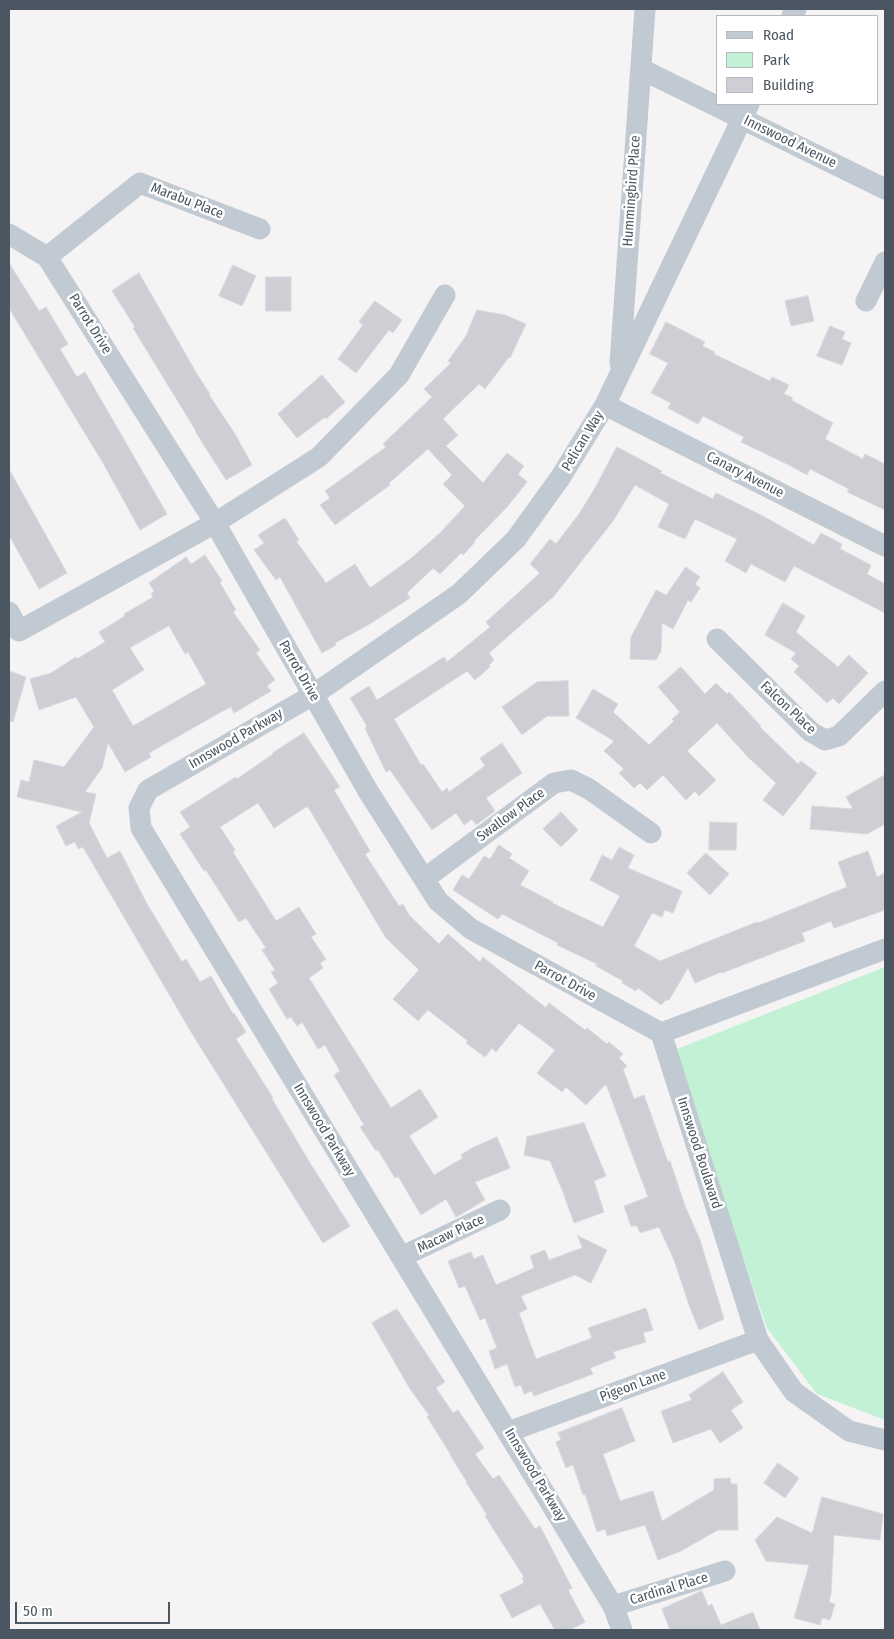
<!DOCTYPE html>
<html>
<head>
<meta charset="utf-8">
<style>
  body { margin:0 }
  #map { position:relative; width:894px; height:1639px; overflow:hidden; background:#f5f3f3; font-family:"Fira Sans Condensed",sans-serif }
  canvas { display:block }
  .frame { position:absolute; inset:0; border:10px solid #4a5661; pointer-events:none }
  .legend { position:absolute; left:716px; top:15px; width:162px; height:90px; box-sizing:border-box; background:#fff; border:1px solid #b7bbc0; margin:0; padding:6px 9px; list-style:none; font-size:15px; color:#4a5661 }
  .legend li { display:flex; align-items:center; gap:10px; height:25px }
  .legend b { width:25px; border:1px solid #b7bbc0 }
  .scale { position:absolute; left:15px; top:1602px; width:155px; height:22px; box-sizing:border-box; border:2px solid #4a5661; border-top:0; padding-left:6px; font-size:15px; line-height:18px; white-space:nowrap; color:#4a5661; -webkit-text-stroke:4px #fff; paint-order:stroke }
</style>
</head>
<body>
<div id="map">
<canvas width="894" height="1639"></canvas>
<div class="frame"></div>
<ul class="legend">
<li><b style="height:6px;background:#c1cad2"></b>Road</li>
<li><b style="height:14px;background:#c3f1d5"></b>Park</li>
<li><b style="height:14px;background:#cdcfd5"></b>Building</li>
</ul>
<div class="scale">50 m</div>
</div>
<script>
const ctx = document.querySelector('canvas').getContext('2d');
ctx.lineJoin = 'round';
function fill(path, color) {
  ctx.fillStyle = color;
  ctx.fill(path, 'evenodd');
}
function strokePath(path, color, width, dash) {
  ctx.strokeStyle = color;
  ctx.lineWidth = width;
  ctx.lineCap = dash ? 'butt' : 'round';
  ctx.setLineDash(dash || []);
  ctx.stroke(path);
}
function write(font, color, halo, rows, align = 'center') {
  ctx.font = font + ' "Fira Sans Condensed",sans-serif';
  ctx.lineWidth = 5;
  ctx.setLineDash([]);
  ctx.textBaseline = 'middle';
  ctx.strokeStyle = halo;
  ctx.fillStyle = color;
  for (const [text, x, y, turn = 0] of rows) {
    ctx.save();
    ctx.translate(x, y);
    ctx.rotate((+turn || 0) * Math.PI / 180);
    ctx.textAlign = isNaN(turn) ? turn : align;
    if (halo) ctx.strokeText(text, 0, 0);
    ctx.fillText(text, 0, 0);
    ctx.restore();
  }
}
fill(new Path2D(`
  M885,967V1420L817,1394L767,1328L672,1051Z`), '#c3f1d5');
const building = new Path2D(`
  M9,263L39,311L46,307L68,344L60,349L77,377L85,372L167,514L140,530L103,463L9,308Z
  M233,265L256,276L242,306L219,296Z
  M139,273L197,374L210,394L209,395L235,434L252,465L226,480L195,431H196L133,328L135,327L112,291Z
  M266,277H291V311H266Z
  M808,296L814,321L791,326L785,301Z
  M375,301L402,320L393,333L389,330L356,373L338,359L363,325L359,322Z
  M477,310L505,315L526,324L510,358L509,357L485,389L479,384L443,419L458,435L446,446L483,483L507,453L524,466L518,474L527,482L507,507L474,541L475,542L463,555L461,553L440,574L433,568L407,593L410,598L368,625L335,643L336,645L322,653L280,577L276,580L254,550L264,543L258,535L285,518L299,540L296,541L326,583L355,564L370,588L409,560L440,533L465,506L443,484L452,475L428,449L389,483L390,485L335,525L320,505L330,498L325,491L386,447L383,444L432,397L424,389L451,363L448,361L466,336Z
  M666,322L705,342L702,346L715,352L714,354L770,381L772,377L789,385L784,394L793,398L791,400L833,423L825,439L863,459L865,454L885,464V510L847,492L849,489L810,469L807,475L791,466L741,442L744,437L703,416L698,424L668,408L671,403L651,393L668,363L650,354Z
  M830,326L845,332L842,339L851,343L842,365L817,356Z
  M322,375L345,402L326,419L325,417L297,438L278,414Z
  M617,447L662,471L660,473L713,499L716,493L761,515L814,545L821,533L842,544L840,549L871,565L867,574L885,584V613L794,566L785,582L751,564L746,573L725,561L737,539L695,519L685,539L658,527L669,504L635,485L613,521L554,596L489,653L494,660L489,665L490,667L475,680L467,671L394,719L421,765L423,764L442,792L447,788L449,792L485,766L480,758L502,743L522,773L486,798L495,811L476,825L472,819L464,825L456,813L432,830L390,770L386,772L365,728L367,726L350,698L369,686L377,700L444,657L447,662L490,627L486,622L540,573L530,564L550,539L556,544L579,514L595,488Z
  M9,469L67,573L39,589L9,535Z
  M205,555L222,581L220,583L236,610L233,612L260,650L256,653L275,680L267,686L271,691L234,713L231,707L221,712L149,753L151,757L125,772L108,743L102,768L85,792L96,794L89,823L107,858L120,851L146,902L182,962L186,959L200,982L211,976L233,1014L234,1013L246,1032L236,1039L273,1098L272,1099L310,1163L350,1226L323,1243L191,1032L83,847L78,849L75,842L66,846L56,826L82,812L17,797L21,780L29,782L34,760L64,767L94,727L76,697L39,710L30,679L51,673L76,657L77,659L105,642L99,632L125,616L124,614L153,597L151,594L154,591L149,583L186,557L191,564ZM169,626L185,654L188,652L206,684L133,726L112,690L144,670L130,648Z
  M686,567L700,577L695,584L700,588L691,602L688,600L673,629L662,623L661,651L656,660L630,659L631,637L656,590L666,595Z
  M783,603L805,616L796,632L838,667L849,655L868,673L839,704L833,698L827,703L794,672L799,666L791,659L796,653L765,635Z
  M681,667L705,694L716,683L727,694L729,692L761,726L760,727L798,764L801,761L817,773L783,816L763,800L776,783L748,757L717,723L687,751L716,780L699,796L695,791L686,800L663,775L647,790L640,783L634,788L619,773L624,769L604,751L614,741L576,718L593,689L618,704L613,712L649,745L674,721L672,719L680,712L658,687Z
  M9,671L26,677L13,722L9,721Z
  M568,681L569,716H547L522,735L502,707L537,682Z
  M304,733L340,787L334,790L370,851L365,854L399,906L403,904L409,915L439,944L448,934L480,962L483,957L546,1008L549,1003L585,1030L587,1028L607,1044L609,1042L623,1054L619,1058L627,1066L623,1069L634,1099L644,1095L668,1162L670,1161L685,1206L700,1240L724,1319L699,1330L689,1305L674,1260L659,1227L640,1233L637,1226H631L624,1206L648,1197L606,1084L586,1105L566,1087L562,1092L537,1073L555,1050L519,1023L496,1052L492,1048L485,1057L466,1043L468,1041L428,1010L418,1021L393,999L419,970L386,938L308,807H306L274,828L258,803L220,827L235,850L233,852L276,921L299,907L316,934L311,937L326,959L320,963L323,968L309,978L391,1108L420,1089L438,1117L409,1136L434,1175L463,1158L461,1155L472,1148L497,1137L510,1168L475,1182L485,1200L458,1216L456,1217L446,1199L421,1215L398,1176L395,1178L378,1150L376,1151L360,1127L364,1125L334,1075L340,1071L325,1045L318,1049L302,1022L297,1026L291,1017L287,1019L269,989L278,983L271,972L275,970L262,950L266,948L246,918L239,922L206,870L204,871L180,834L190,827L180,812L236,777L237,779L273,754V753Z
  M885,775V824L867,834L810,829L812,806L853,809L846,797Z
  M561,812L578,830L561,847L543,829Z
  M710,822L737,823L736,850H709Z
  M499,845L512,854L509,858L529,871L520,885L553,902L552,903L603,927L620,896L590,880L602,855L612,860L619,847L634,855L628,868L682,891L673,913L665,910L662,917L652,913L634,946L660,961L742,928L757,922L758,923L847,887L838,862L868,851L877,877L885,873V910L834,928L831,921L802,933L805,941L722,973L721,972L695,983L688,968L669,1000H666L661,1005L638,988L636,991L622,983L623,981L596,966L597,964L557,945L558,943L502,914L498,919L453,890L462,875L469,879L484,856L490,859Z
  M706,853L729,874L710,895L687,873Z
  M584,1123L606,1176L594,1181L604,1212L574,1223L563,1192L550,1161L524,1155L527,1137Z
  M578,1236L607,1250L591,1283L575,1275L521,1296L527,1309L519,1313L536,1359L592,1338L588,1328L646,1308L653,1330L643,1333L646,1342L613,1352L616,1358L590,1368L593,1374L534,1396L532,1391L524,1394L521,1385L515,1387L507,1364L495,1369L489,1351L497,1348L485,1318L480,1320L465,1286L459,1288L448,1261L471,1252L474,1259L483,1255L496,1285L534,1268L530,1256L545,1250L549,1260L582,1248Z
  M397,1309L445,1382L436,1388L453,1413L458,1410L484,1448L475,1454L493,1479L499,1475L535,1529L540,1526L572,1588L568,1590L585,1622L570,1630H555L540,1604L512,1618L500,1595L524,1583L522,1578L524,1577L485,1516L487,1515L466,1482H467L450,1455H451L427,1417L429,1415L410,1389L372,1323Z
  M723,1372L743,1402L731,1410L743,1428L720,1443L711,1429L673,1443L661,1411L692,1400L689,1395Z
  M622,1408L635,1441L603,1454L620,1501L653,1491L662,1521L714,1490V1479L730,1478L731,1484H737L738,1530H718L681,1551L658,1560L645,1525L607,1536L605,1529L597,1532L585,1494L583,1495L573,1465L566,1468L556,1442L561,1440L558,1433Z
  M778,1463L799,1478L785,1498L764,1483Z
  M822,1497L883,1514L880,1540L834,1535L831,1593L829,1602L835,1604L830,1620L822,1618L820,1625L794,1618L809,1565L766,1561L755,1540L777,1517L812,1533Z
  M702,1591L708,1606L712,1604L721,1625L753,1612L760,1630H670L662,1609Z`);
fill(building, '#cdcfd5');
strokePath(building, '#d7d9de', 1);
strokePath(new Path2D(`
  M792,16L796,9
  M641,69L885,189
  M9,234L47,257L215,523L368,791L438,901L471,929L661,1033
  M47,257L140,183L260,229
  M866,301L885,262
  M620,363L645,9
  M605,405L885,546
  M9,612L19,631L215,523L319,457L399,375L445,295
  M717,639L811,732L825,740L839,736L885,691
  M424,879L554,783L571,780L589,789L651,833
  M661,1033L758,1340L794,1392L849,1431L885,1440
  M661,1033L885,949
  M401,1257L500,1210
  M508,1432L758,1340
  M613,1606L725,1571
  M622,1630L613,1606L141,828L139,808L148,790L313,695L459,594L516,539L560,478L605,405L749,104`), '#c1cad2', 21);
write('14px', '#4a5661', '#fff', [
  ["Innswood Avenue",790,142,26],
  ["Hummingbird Place",632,191,-86],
  ["Marabu Place",187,201,21],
  ["Parrot Drive",90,324,58],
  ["Pelican Way",583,441,-59],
  ["Canary Avenue",745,475,27],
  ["Parrot Drive",299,671,60],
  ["Falcon Place",788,708,43],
  ["Innswood Parkway",236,739,-30],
  ["Swallow Place",511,815,-36],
  ["Parrot Drive",565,981,29],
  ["Innswood Parkway",324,1130,59],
  ["Innswood Boulavard",699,1153,72],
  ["Macaw Place",451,1234,-25],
  ["Pigeon Lane",633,1386,-20],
  ["Innswood Parkway",535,1475,59],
  ["Cardinal Place",669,1589,-17]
]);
</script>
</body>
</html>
